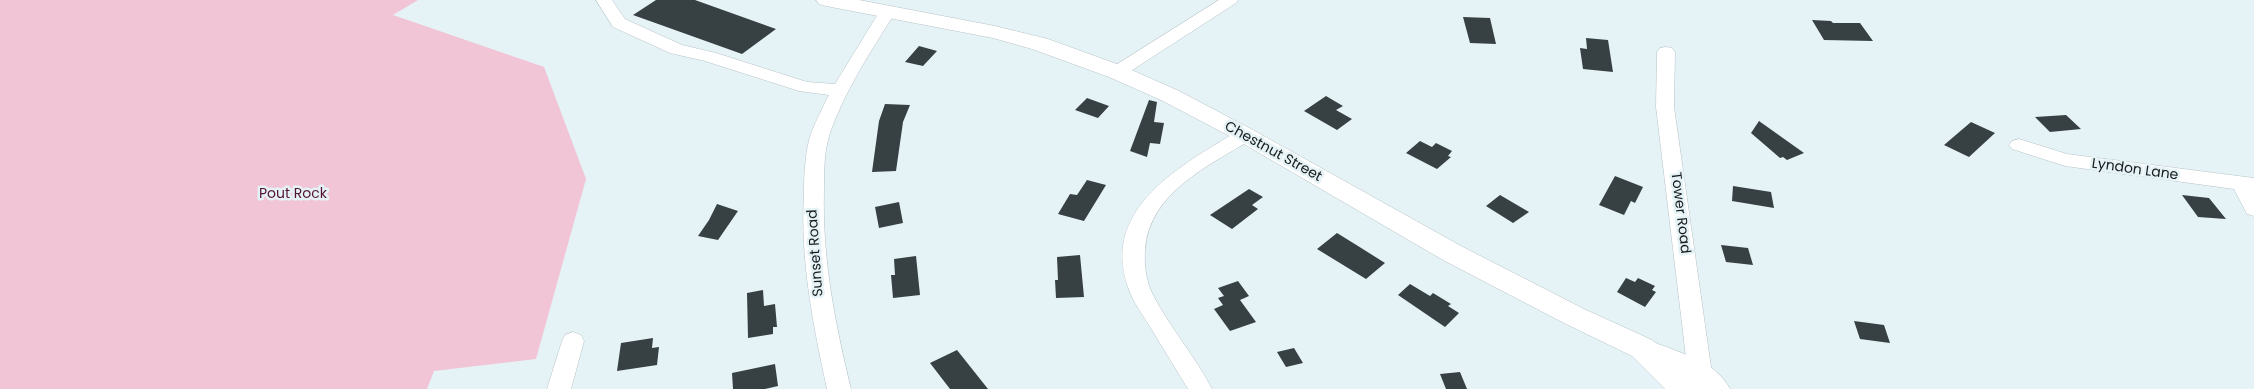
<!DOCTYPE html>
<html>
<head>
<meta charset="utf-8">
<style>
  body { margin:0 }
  canvas { display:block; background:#e5f2f6 }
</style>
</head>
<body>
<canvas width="2254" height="389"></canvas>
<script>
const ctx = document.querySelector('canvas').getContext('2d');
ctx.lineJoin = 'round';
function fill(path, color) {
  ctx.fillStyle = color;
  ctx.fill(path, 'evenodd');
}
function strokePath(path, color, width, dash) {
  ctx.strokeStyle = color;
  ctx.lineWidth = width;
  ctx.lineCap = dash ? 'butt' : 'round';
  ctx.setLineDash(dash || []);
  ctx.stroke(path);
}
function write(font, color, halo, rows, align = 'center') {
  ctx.font = font + ' Poppins,sans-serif';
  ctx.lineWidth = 5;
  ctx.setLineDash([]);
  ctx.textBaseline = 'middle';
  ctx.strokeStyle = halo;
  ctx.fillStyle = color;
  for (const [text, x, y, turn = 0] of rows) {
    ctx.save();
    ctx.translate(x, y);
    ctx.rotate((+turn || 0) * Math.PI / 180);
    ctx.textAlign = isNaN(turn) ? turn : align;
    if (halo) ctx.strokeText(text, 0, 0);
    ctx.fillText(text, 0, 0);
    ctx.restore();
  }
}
fill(new Path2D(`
  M0,0H418L393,15L544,67L586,179L536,359L434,371L427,389H0Z`), '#f1c5d6');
fill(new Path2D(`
  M656,0H695L776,29L742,54L633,15Z
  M1463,17L1490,18L1496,44L1470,43Z
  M1812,20L1831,21L1833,23H1860L1873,41L1824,40Z
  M1586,38L1608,40L1613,72L1583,69L1580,48L1587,49Z
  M919,46L937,51L923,66L905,62Z
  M1326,96L1343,106L1336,110L1352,119L1337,130L1304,111Z
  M1087,98L1109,106L1098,118L1075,110Z
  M1149,100L1157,102L1154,122L1164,123L1160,144L1150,143L1147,157L1130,151Z
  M885,104L910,105L903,122L896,171L872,172L879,121Z
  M2066,115L2081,129L2050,132L2035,117Z
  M1759,121L1804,153L1787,160L1783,157L1780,158L1751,133Z
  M1971,122L1995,133L1969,157L1944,145Z
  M1420,141L1432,147L1436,143L1452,151L1448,156L1451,157L1437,169L1406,153Z
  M1615,176L1643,187L1635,203L1631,201L1624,215L1599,205Z
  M1087,180L1106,185L1084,221L1058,214L1070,194L1077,195Z
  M1733,186L1771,192L1774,208L1732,201Z
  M1249,189L1263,197L1252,205L1258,209L1232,229L1210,215Z
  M1500,195L1529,212L1513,223L1486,206Z
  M2182,195L2209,198L2226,219L2198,217Z
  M899,202L903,223L879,228L875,207Z
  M717,204L738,211L718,240L698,236L709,220Z
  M1337,233L1358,246L1385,263L1366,279L1317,249Z
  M1721,245L1748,248L1753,265L1726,262Z
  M1080,255L1084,297L1056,298L1055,280H1058L1057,257Z
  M916,256L920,295L893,298L891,275H895L894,259Z
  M1626,278L1635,282L1638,278L1655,286L1652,290L1656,292L1645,307L1617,292Z
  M1238,281L1249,296L1240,300L1256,322L1230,331L1214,309L1223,305L1218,298L1224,296L1218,288Z
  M1410,284L1430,296L1433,293L1451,304L1448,306L1459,313L1445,327L1398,295Z
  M763,290L764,306L775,304L777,327H773V334L748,338L747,293Z
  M1854,321L1884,325L1890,343L1860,339Z
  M653,338L652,348L659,347L657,365L617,371L621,343Z
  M1294,348L1303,363L1286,367L1277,352Z
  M957,350L988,389H950L930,363Z
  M775,364L778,386L765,389H733L732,373Z
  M1460,372L1467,389H1446L1440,374Z`), '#374144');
const minor = new Path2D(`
  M596,0H612L625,19L682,45L716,53L807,82L835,84L881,9H893L895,13C871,51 845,90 830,133C824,151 824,171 824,190C822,258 835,323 851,389H827C813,324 800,260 804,193C804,175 805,157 809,140C814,124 822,109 829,95L799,91L705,61L670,53L613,27Z
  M1219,0H1238L1236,3L1123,76H1111L1108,72L1111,68Z
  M1666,47L1672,48L1675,52L1674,107L1712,374L1708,380L1700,383L1692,380L1688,374L1656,107L1657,52L1660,48Z
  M1245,129L1252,131L1254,135L1252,139C1209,166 1149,192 1145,250C1144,265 1146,281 1153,295C1170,328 1195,356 1212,389H1188C1176,369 1164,350 1152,330C1144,316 1133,303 1128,287C1100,207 1184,164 1238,131Z
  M2019,139L2067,154L2254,178V216L2247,214L2234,189L2065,166L2012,149L2009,145L2012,141Z
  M573,332L581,335L584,341L571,389H547L562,341L565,335Z`);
const major = new Path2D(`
  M816,0H859L995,26L1048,39L1125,67L1179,91L1253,130L1461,246L1584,309L1652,340C1657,345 1663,345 1669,348C1693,357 1718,366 1730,389H1665L1632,356L1564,323L1443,260L1237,140L1163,101L1109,77L1032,49L993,38L826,6L819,4Z`);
strokePath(minor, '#b7c3c7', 1);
strokePath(major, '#b7c3c7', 1);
fill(minor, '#fff');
fill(major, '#fff');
write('14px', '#171b1d', '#e5f2f6', [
  ["Chestnut Street",1273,152,29],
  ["Lyndon Lane",2135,170,8],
  ["Tower Road",1680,213,83],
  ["Sunset Road",816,253,-94]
]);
write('14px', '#541334', '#e5f2f6', [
  ["Pout Rock",293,194]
]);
</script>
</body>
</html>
